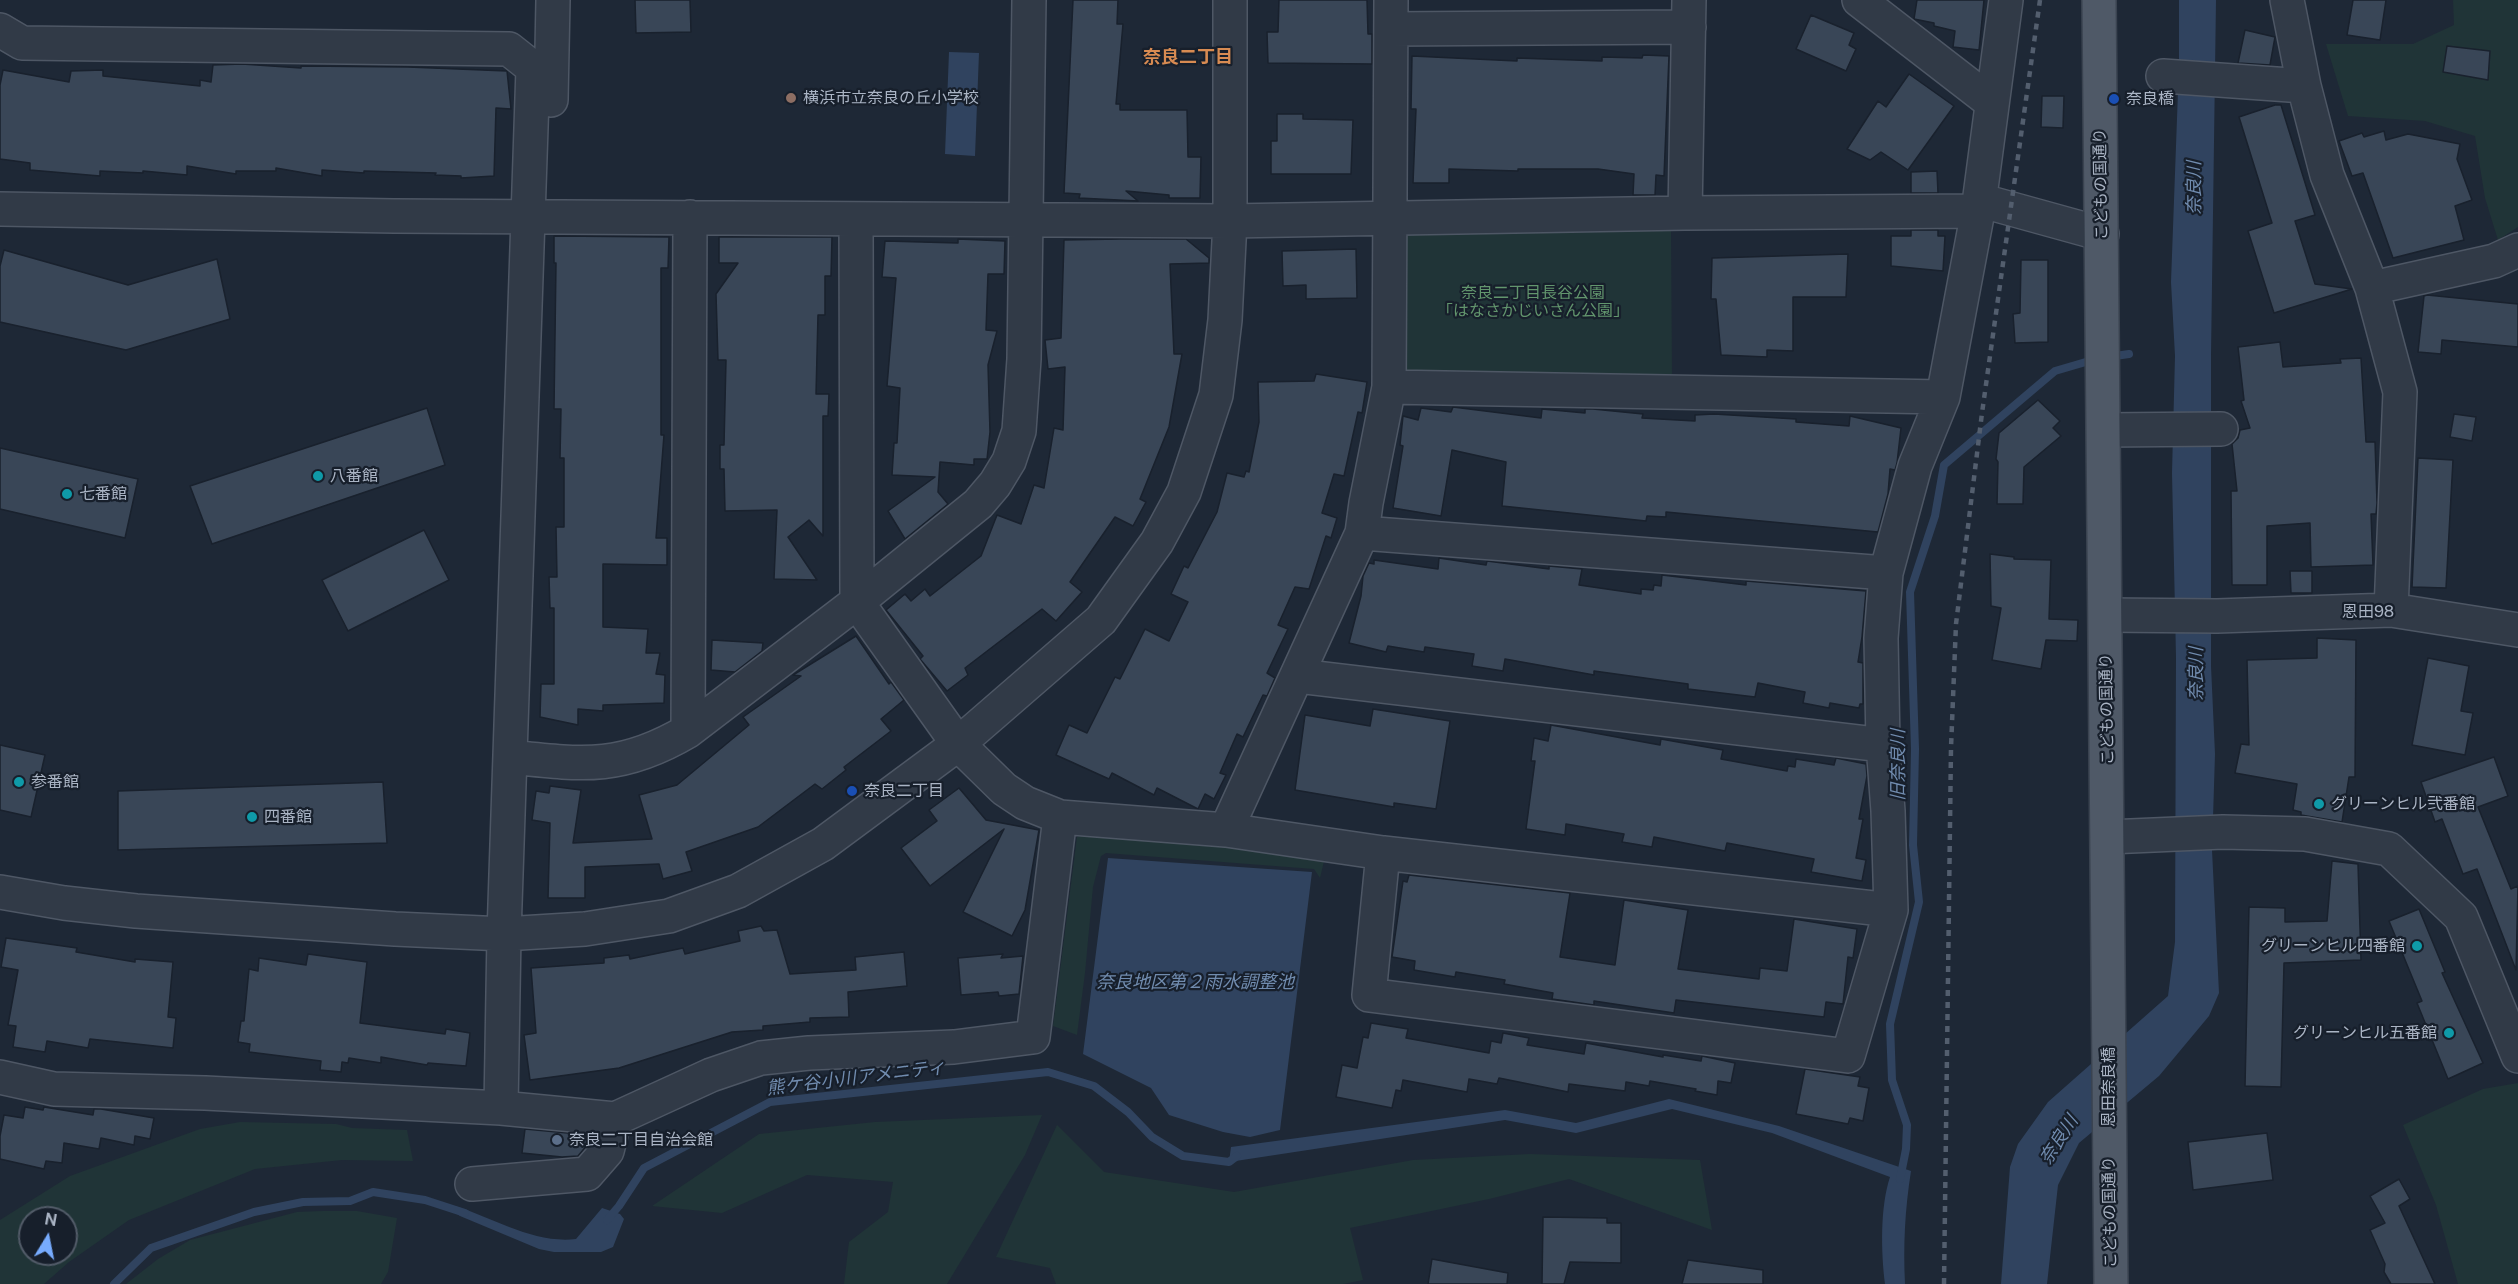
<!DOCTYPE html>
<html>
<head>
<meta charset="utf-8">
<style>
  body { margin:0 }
  #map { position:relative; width:2518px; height:1284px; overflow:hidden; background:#1e2836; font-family:"Public Sans",sans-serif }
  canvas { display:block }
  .north { position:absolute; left:18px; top:1206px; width:60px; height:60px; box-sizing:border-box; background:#171f2b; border:2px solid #525b68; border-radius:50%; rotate:10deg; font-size:16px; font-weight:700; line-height:24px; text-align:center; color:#aab4c4 }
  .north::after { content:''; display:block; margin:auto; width:21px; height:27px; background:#77abfd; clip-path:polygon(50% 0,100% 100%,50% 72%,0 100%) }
</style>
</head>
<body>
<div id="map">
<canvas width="2518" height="1284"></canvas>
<div class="north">N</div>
</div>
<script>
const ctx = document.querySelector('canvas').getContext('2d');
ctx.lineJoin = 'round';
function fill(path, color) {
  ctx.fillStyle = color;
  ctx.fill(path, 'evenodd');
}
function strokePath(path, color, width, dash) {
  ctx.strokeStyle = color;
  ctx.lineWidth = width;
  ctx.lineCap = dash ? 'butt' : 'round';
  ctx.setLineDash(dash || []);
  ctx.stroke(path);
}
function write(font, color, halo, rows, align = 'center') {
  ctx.font = font + ' "Public Sans","Noto Sans JP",sans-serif';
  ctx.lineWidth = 4.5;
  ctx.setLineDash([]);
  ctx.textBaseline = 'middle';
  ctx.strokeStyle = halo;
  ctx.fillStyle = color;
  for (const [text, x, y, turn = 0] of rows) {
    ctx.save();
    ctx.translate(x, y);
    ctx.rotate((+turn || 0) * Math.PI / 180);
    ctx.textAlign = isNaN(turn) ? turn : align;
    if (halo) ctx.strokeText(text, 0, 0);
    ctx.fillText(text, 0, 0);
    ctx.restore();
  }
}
fill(new Path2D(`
  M2453,0H2518V227L2498,240L2485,198L2475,136L2425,121L2348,116L2326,44H2413L2454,25Z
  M1397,229H1671L1672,374H1394Z
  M1096,832L1325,857L1320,878L1314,869L1106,853L1101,856L1093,887L1085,973L1077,1035L1053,1026L1077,837Z
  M2518,1083V1284H2458L2436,1205L2403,1125L2483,1089Z
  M1042,1115L1025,1155L947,1284H844L849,1242L888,1212L893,1182L807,1175L722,1213L652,1206L759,1134L875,1122Z
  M240,1122L336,1124L352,1128L407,1130L413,1161L342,1160L255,1169L129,1220L69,1262L44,1284H0V1220L70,1176L200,1129ZM30,1218H66V1254H30Z
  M1057,1125L1104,1172L1234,1192L1413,1160L1530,1154L1700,1160L1712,1230L1569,1179L1489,1199L1350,1228L1363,1280L1343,1284H1056L1050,1268L996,1257Z
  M323,1211H357L397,1218L388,1272L381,1284H126L158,1259L190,1240L297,1212Z`), '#203437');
fill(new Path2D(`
  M2179,0H2216L2211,355V666L2215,754L2212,850L2219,993L2209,1016L2159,1076L2079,1143L2058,1185L2047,1284H2001L2010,1167L2018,1144L2048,1102L2168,996L2175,942L2176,657L2172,473L2175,356L2171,282L2179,64Z
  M949,52L979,53L975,156L945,154Z
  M1108,858L1312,872L1280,1130L1250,1137L1223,1132L1169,1115L1151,1088L1083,1054Z
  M1669,1099L1779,1126L1911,1171C1905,1209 1903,1245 1905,1284H1885C1881,1252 1880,1207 1890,1177L1772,1133L1672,1109L1576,1133L1505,1120L1229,1162L1231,1147L1505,1110L1576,1123Z
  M455,1206C494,1218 534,1244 576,1239L602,1208L620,1214L624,1219L613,1247L601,1252H554L539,1249L460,1216L454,1212Z`), '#30435f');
strokePath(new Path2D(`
  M2108,357L2129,354
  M1900,1179L1906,1149L1907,1125L1892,1080L1890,1024L1919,902L1913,845L1915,749L1910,592L1935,516L1944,465L2055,371L2096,359
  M607,1220L619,1206L644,1168L770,1102L1048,1072L1094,1086L1128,1112L1152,1137L1183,1156L1229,1162L1237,1156
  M114,1284L151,1248L254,1212L303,1202L350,1201L373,1192L425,1200L465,1213`), '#30435f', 8);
const building = new Path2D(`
  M635,0H690L691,32L636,33Z
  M1073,0H1118L1117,24H1123L1116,104H1120V110H1187L1188,157H1201L1200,198H1169V195L1126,191L1138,201L1079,198L1080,194L1064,193Z
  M1279,0H1367L1368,34H1372V64L1268,63L1267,32H1278Z
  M1917,0H1984L1979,50L1953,47L1955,31L1934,26V23L1914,19Z
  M2353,0H2386L2380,40L2347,35Z
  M1811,15L1854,33L1849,45L1856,49L1846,71L1796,49Z
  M2245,30L2275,37L2270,65L2238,63Z
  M2447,46L2490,51L2488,80L2443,72Z
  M1643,55L1669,56L1664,176L1656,175L1655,195H1633L1634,174L1598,169H1518V171L1449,169V183H1413L1416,109H1411L1412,56L1517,61V58L1602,61V57L1642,58Z
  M242,64L301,68V66L408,67L507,71L511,109L496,108L494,176L461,178V176L435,175L436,173L364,171V173L322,170V176L276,168V171H236V174L187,166V175L143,171V173L100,171V176L30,170V163L0,159V85L3,70L69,82L71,71L103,70V76L200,86V80L211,82L213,65Z
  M1909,74L1954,106L1908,170L1881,152L1870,160L1847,149L1878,101L1886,107Z
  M2042,96H2064L2063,128L2041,127Z
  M2275,105H2281L2315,215L2295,221L2315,284L2352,289L2274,313L2248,231L2272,223L2239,117Z
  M1277,114H1303V119L1353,120L1351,174H1271V141H1277Z
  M2384,131L2386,140L2408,134L2460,144L2457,159L2472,200L2455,206L2464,240L2393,258L2363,173L2352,176L2339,141L2362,133L2364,137Z
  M1937,171L1938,193H1911V172Z
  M1911,230H1938V236H1945L1943,271L1891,266V236H1911Z
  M554,236L669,237L668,268H661V435H664L656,538H667V565L603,564V627L648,629L646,653H660L656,674L665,675L664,703L603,705V711L578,709V725L540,717L541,684H554V608H550L549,577H557L556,527H564V458H560L561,409H554L556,263H554Z
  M719,237H832L831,276H825V315H818L816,394H829L828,416H823V536L809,520L788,537L817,580L774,579L777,510L725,511L724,469H720V445H724L726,360H718L716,294L738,263H719Z
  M958,239L1005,241L1004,274H988L986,330L997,331L988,365L990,432L987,459H974V465L940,462L938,492L948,504L905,539L888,511L935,477L892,475L894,443H897L900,388L887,386L896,278L882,277L885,241L958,243Z
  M1120,239H1186L1209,258V263L1170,264L1174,354H1182L1169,427L1140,499L1146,502L1133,526L1115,517L1070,582L1082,592L1056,621L1042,609L965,668L968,675L947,691L920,659L923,656L886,610L905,594L911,601L925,589L930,596L981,556L997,515L1021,524L1034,485L1044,488L1054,428L1063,430L1065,367L1048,369L1045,340L1061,338L1064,240Z
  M1356,249L1357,298L1306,299V285L1283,286L1282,251Z
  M4,250L128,285L217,259L230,319L126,350L0,322V266Z
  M1848,254L1846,297H1793V351L1767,350V357L1721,355L1716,299H1711L1712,258Z
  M2021,260H2048V342L2015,343L2013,314L2020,313Z
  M2427,295L2518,304V347L2442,340L2441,354L2418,352L2424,296Z
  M2280,342L2283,367L2341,363L2340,359L2361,358L2366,442H2375L2377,503L2376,514H2371L2373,565L2311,567L2310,523L2267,526V585H2232L2231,491H2237L2232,444L2238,438L2240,430L2250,428L2241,401L2244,400L2238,347Z
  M1316,374L1367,382L1362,413L1358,412L1344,476L1334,474L1322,513L1337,518L1331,538L1326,536L1309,589L1295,587L1278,625L1288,629L1267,673L1275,678L1267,696L1263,695L1243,737L1237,734L1220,773L1226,775L1214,799L1205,794L1198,809L1157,788L1154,795L1112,773L1109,779L1056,755L1069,725L1087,733L1115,677L1120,679L1145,629L1169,641L1188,602L1171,594L1184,566L1188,568L1217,512L1227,473L1244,477L1246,471L1249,472L1259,422L1258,382L1314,381Z
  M2038,400L2060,421L2053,428L2061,436L2024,467L2023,504H1997L1998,462L1996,459L1999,433Z
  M1453,407L1541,418L1542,409L1585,413V409H1593L1643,414L1642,418L1695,421V415L1714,414L1796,419V422L1849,426L1850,416L1901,428L1897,463L1895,470L1890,469L1888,494L1878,532L1666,512V517L1647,516L1646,521L1502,506L1506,462L1452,450L1441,516L1393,508L1403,446L1400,445L1403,416L1418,420L1421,408L1451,412Z
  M427,408L445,465L212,544L190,486Z
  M2454,414L2476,417L2472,441L2450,437Z
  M0,448L138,479L125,538L0,509Z
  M2418,458L2453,460L2446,588L2412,587Z
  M424,530L449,580L348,631L322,580Z
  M1990,554L2014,557V559L2051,560L2049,619L2078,620L2077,641L2046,640L2041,669L1992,660L2001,608L1991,606Z
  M1439,558L1486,565L1487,561L1549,569V566L1582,569L1579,585L1641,594V589L1653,590L1654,585L1661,586L1662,575L1746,585V581L1866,591L1862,637L1858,662L1863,663V704H1860L1859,708L1830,703L1829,708L1803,703L1805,692L1758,683L1755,697L1688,689V684L1594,671V675L1505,659L1503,671L1472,666L1474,654L1425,647L1424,652L1388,646L1386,652L1349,643L1361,596L1363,576L1369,563L1374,564V560L1438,569Z
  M2290,571H2312V593H2291Z
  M856,636L889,684L891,682L904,700L881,719L891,731L844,767L846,770L822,789L815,784L758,827L686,852L692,871L663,879L659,864L585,867V898H548L550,823L532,820L536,791L549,793L550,786L581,790L573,843L652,839L639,795L677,785L749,725L743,717L801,676L793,675Z
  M2317,638L2356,640L2355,777H2349L2342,822L2301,815V812L2293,810L2297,784L2235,773L2241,744L2249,745L2247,660L2317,658Z
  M712,640L763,643L762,651L735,672L711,670Z
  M2428,658L2469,666L2461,711L2473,713L2465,755L2412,745Z
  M1373,709L1450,721L1436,809L1394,803V807L1295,790L1305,715L1370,726Z
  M1551,725L1660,745L1661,739L1723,750L1721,759L1787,771L1788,766L1795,767L1796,759L1834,765L1836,758L1866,764L1867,776L1859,819H1863L1856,858L1866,860L1862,881L1811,872L1814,859L1727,843L1725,851L1654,837L1652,847L1622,842L1624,834L1566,824L1565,835L1526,829L1535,761H1531L1534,738L1548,741Z
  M0,745L45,755L31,817L0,810Z
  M2494,757L2508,796L2478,807L2511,889L2518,886L2516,970L2477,869L2463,874L2442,819L2435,822L2421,782Z
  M383,782L387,843L118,850V791Z
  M959,788L986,820L1039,830L1025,910L1012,936L963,912L1004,829L930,886L901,848L937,821L929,810Z
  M2332,861L2358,864L2361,960L2284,963L2281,1087L2245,1086L2249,907L2285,908V922L2327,921Z
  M1409,875L1570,893L1560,957L1615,965L1624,900L1688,910L1678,969L1759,979L1760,968L1787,971L1794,919L1857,929L1853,958L1848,957L1843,1004L1826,1002L1824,1017L1676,1000L1674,1013L1594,1001V1005L1552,999L1553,993L1504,984L1505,980L1456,972L1455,977L1414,970L1415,961L1392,957L1403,881L1407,882Z
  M2419,909L2445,972L2442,973L2483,1063L2448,1079L2417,1003L2422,1001L2389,921Z
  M761,926L764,931L777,930L790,974L856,970L855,957L904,952L907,986L848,992L849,1017L810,1018V1022L763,1026V1030L732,1032L619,1068L530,1080L524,1035L536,1033L531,968L604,963V958L629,955L630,959L683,948L685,954L740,941L738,931Z
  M6,938L77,948L76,952L135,962V959L173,962L168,1017L176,1018L173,1048L90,1039L88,1048L47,1041L45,1052L13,1047L16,1026L8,1025L18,970L1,967Z
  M308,954L367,962L360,1023L445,1034L446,1029L470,1033L466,1066L428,1063L427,1065L381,1057V1063L349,1058L348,1063L342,1062L341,1072L320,1070L321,1061L249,1052L250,1044L238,1042L241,1021H244L249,969L258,971L259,958L306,965Z
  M1003,954L1001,958L1023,956L1019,994L999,996L998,992L961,995L958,958Z
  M1371,1023L1408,1029L1406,1038L1489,1053L1491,1041L1501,1043L1503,1033L1529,1038L1527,1045L1584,1054L1586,1043L1663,1057V1055L1701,1061L1702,1056L1735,1063L1731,1083L1718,1081L1717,1095L1695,1091L1696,1089L1650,1081L1649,1086L1626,1082L1625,1091L1569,1084L1568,1092L1499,1078L1497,1084L1469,1079L1467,1092L1403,1080L1401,1091L1396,1090L1392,1108L1336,1097L1342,1065L1357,1068L1363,1037L1368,1038Z
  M1805,1069L1860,1077L1858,1086L1869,1088L1863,1121L1850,1118L1848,1124L1796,1114Z
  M25,1107L43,1110L44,1107L93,1115L94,1109H101L154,1118L150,1139L135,1136L134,1145L101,1138L99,1149L64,1143L62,1163L46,1161L44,1169L0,1159V1136L4,1115L23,1118Z
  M525,1129L589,1135L588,1144L578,1156L562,1157L522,1153Z
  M2267,1133L2273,1180L2193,1190L2188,1142Z
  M2399,1179L2410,1199L2399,1206L2435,1284H2391L2384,1272L2385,1264L2370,1230L2385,1223L2370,1196Z
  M1543,1217L1607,1218V1223H1621V1263L1570,1262L1564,1284H1542Z
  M1432,1259L1508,1273L1507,1284H1428Z
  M1688,1260L1763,1270V1284H1682Z`);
fill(building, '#394657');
strokePath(building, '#19212d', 1.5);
const minor = new Path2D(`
  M1859,0L1991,102
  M2287,0L2304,86L2327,175L2372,288L2400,392L2391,610
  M1391,29L1689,27
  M0,30L22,43L509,49L533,68L504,934L501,1108
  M2163,76L2304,86
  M551,100L553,0
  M1979,200L2102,234
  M0,209L394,216L1230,221L1685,213L1978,211
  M1685,213L1689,0
  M856,219L857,602L958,744L1004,789L1025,803L1060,817L1226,830L1383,853L1891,910L1888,811L1883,745L1881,638L1886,573L1915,466L1943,397L1978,211L2006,0
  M2372,288L2494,261L2518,250
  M1389,387L1943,397
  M2104,430L2221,429
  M1362,533L1886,573
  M2106,615L2217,616L2391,610L2518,630
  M1298,676L1883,745
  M688,731L690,217
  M511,757C584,765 622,770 688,731L857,602L978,504L995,484L1009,461L1019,431L1024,359L1029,0
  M1226,830L1362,533L1366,503L1389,387L1391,0
  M2108,837L2223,832L2305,834L2389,849L2461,917L2518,1056
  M1383,853L1369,995L1848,1056L1891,910
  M0,892L64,903L136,911L395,929L504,934L585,929L669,916L738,891L823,844L958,744L1101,620L1157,542L1184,492L1216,395L1225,320L1230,221V0
  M0,1077L54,1089L205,1093L501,1108L615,1119L711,1075L761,1058L809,1053L954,1047L1033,1037L1060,817
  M472,1184L587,1174L607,1151L615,1119`);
const major = new Path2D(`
  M2099,0L2111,1284`);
strokePath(minor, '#4e5765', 36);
strokePath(major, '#3a4350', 36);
strokePath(minor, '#313a47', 33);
strokePath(major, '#4f5967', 33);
strokePath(new Path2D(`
  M1944,1284L1951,748L1956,624L1982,413L2040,0`), '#535e6e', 4.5, [6, 6]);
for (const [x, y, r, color] of [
  [791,98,6,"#8d6e63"],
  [2114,99,6,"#1a4fb4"],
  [318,476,6,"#0f9aa8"],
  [67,494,6,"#0f9aa8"],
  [19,782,6,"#0f9aa8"],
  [852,791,6,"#1a4fb4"],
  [2319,804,6,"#0f9aa8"],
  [252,817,6,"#0f9aa8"],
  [2417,946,6,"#0f9aa8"],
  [2449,1033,6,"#0f9aa8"],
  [557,1140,6,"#5c6f8a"]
]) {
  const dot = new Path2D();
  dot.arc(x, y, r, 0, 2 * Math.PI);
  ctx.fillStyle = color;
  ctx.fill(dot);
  strokePath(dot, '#171f2b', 2);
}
write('16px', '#aab4c4', '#171f2b', [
  ["横浜市立奈良の丘小学校",803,98],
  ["奈良橋",2126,99],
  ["八番館",330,476],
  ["七番館",79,494],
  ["参番館",31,782],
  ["奈良二丁目",864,791],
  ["グリーンヒル弐番館",2331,804],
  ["四番館",264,817],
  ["グリーンヒル四番館",2405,946,"right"],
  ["グリーンヒル五番館",2437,1033,"right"],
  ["奈良二丁目自治会館",569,1140]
], 'left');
write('16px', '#aab4c4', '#171f2b', [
  ["こどもの国通り",2101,184,-91],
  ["恩田98",2368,612],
  ["こどもの国通り",2107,709,-91],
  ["恩田奈良橋",2109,1087,-90],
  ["こどもの国通り",2110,1212,-91]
]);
write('16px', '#62956d', '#171f2b', [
  ["奈良二丁目長谷公園",1533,293],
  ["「はなさかじいさん公園」",1533,311]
]);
write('bold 18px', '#d88b52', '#171f2b', [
  ["奈良二丁目",1188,57]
]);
write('italic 18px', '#718caf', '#171f2b', [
  ["奈良川",2194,188,-90],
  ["奈良川",2196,674,-90],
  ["旧奈良川",1898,765,-90],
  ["奈良地区第２雨水調整池",1195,982],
  ["熊ケ谷小川アメニティ",856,1078,-7],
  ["奈良川",2059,1140,-57]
]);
</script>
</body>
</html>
